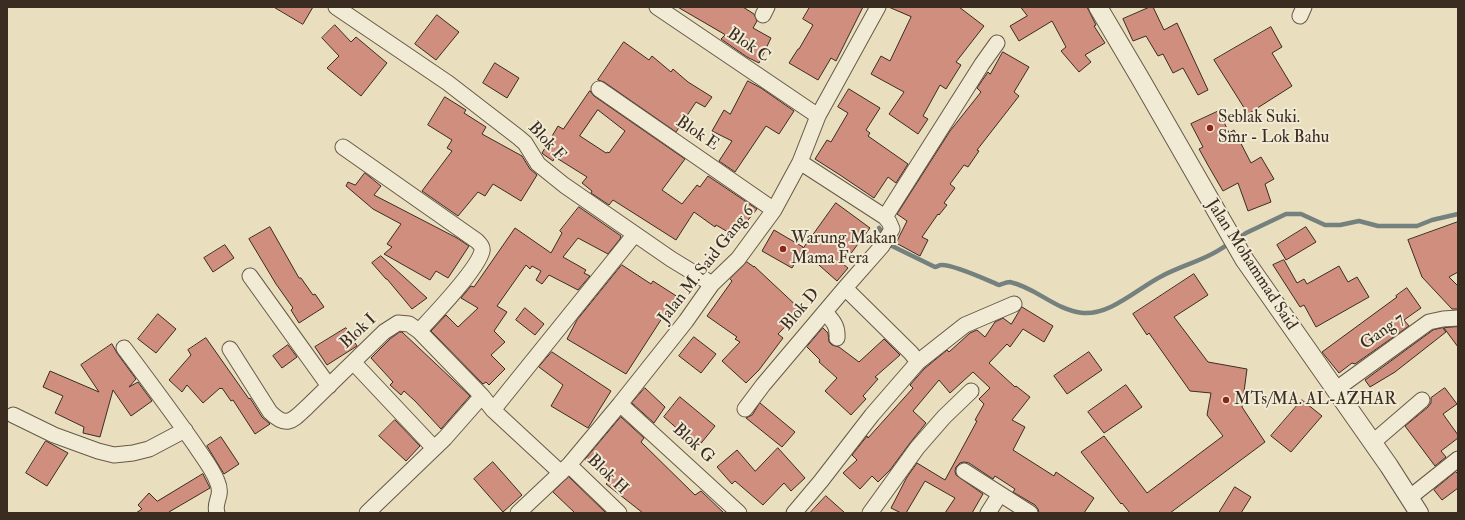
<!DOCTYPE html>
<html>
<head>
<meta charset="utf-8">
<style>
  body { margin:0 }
  #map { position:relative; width:1465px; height:520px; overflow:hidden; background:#e9dfbe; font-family:"IM FELL Double Pica",serif }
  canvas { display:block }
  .frame { position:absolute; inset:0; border:8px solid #3b2c22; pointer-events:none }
</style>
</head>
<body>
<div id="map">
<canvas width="1465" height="520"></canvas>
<div class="frame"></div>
</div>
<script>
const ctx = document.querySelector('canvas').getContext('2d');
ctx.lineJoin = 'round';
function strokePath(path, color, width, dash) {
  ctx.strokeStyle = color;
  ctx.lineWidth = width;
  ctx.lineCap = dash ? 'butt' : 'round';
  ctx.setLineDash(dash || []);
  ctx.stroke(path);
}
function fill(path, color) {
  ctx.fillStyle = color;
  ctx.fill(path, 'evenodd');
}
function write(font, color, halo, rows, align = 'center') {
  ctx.font = font + ' "IM FELL Double Pica",serif';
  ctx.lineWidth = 4;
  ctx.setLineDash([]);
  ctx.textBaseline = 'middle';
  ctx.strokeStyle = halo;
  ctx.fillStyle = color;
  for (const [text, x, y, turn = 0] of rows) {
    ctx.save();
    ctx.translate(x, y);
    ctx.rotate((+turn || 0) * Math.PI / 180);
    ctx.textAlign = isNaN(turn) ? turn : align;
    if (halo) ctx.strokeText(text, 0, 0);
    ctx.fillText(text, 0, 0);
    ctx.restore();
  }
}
strokePath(new Path2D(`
  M879,228L892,246L935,267C937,267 939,265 941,265C953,264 987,280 999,285C1002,284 1007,282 1010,282C1037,288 1055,310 1083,313C1111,315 1138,288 1162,276C1177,268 1194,263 1210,255C1217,252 1224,247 1230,243
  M1237,239L1246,233L1286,214H1301L1325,225H1340L1359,221L1378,226H1417L1432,220L1458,214`), '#75817e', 4.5);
const building = new Path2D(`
  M274,7H313L303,24Z
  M678,7H743L754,14L757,21L753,28L771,38L759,63L747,57L721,39L725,35Z
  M810,7H863L836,61L831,58L818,80L789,63L798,49H799L813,25L803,19Z
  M889,7H959L984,26L956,62L961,65L946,89L940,85L923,116L928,119L918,134L889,114L904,92L871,74L881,56L890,61L911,17Z
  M1021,7H1087L1096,25L1094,26L1105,43L1085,55L1091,62L1079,72L1061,51L1066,47L1052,21L1019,41L1010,26L1027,16Z
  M1150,7H1153L1164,30L1177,23L1208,90L1198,95L1183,68L1173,73L1163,54L1158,56L1146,36L1133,41L1123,19Z
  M437,15L459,32L436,60L415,44Z
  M335,25L351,42L356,37L387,63L361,96L327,68L339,56L322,38Z
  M1271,27L1282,47L1272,53L1292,86L1248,114L1214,60Z
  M624,42L649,60L652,56L671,72L673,69L688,82L712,97L705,107L696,102L676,132L604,82L598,80Z
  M1003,52L1029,67L1014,92L1019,96L977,150L979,151L968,167L964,165L950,184L955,188L944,203L947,205L939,215L938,214L922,237L928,240L920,256L896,243L907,221L897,214L950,131L981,92L977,88L988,72L990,74Z
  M495,63L519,78L507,98L483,83Z
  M748,81L761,88L794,111L779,134L766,126L735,172L719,161L732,141L712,131L724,110L730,114Z
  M849,89L880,108L866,130L870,133L868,136L908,164L896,183L888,177L874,198L840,175L815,159L827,140L831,142L848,113L838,107Z
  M590,91L594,96L685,159L662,190L682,204L697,185L700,187L708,176L757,209L735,236L716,225L715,227L694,212L676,240L613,200L609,205L591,193L592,191L582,183L587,177L555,157L553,161L543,154L542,153L558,126L563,129ZM598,110L625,131L609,153L608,152L606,153L580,136Z
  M445,97L466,110L464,113L486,127L482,134L522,156L530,169L537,175L521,201L493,184L485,196L478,192L458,216L422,191L452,151L447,148L452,140L428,125Z
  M1219,111L1229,133L1234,130L1251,163L1261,157L1274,179L1265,184L1271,202L1248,211L1238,183L1223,191L1209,167L1199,149L1203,147L1191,124Z
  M365,173L381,186L374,195L457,238L469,246L448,278L436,271L430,280L384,254L392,247L387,244L401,224L373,209L346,186L348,182L355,185Z
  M836,203L870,228L843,264L848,268L837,281L802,250L792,268L762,251L774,230L803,247V248Z
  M579,207L621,236L620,239L608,254L578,238L563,257L586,270L584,273L590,276L578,290L549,275L542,284L536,280L541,271L532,266L530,269L526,265L497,306L507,312L494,331L505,342L491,355L505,369L489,385L486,382L483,384L431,331L446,315L458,327L478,308L461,298L471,286L474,287L515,228L551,253L562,233L560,231Z
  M1458,222V272L1449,277L1458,286V309H1452L1422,277L1408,240Z
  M270,227L299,278H301L313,295L315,294L324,307L299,323L291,310L293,308L276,284L249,239Z
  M1306,227L1316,242L1286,260L1277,245Z
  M225,245L234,258L213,272L204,258Z
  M381,256L427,298L412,309L387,279H386L372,263Z
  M1284,260L1297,283L1304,279L1307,284L1339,266L1348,282L1357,277L1369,297L1316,327L1304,305L1300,307L1273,265Z
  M747,262L754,267V266L801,310L778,334L783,338L759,370L746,383L722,361L740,342L735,339L737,337L707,316L732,281L730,279Z
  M622,265L651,284L653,281L681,299L671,315L666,312L626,374L567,339L577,320Z
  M1194,274L1208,295L1174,317L1208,362L1247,369L1242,407L1265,442L1170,513H1130L1122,503L1121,504L1081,452L1104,436L1147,493L1223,436L1207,415L1211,393L1190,391L1149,333L1147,335L1133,314Z
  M1407,288L1421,308L1404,320L1409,326L1355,364L1352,363L1339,373L1322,352L1397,297L1396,296Z
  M1022,307L1053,326L1044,342L1023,329L1010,347L1007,344L989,363L1015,387L1016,386L1030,397L1012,420L1025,427L1013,450L1054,476L1056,472L1094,498L1084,513H1039L1038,509L1035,505L1013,492L1015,489L995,476L993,479L969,463L964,462L960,463L956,467L955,471L956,475L983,494L972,513H945L955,498L925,481L906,513H901L891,508L907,477L917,463L945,480L977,421L975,420L984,404L979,399L990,388L973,372L950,393L939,380L913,411L926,423L910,443L890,470L878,482L872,476L860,489L843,473L857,460L852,455L867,436L868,438L913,388L910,385L924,369L947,350L949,352L970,333L977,330L985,337L995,322L1003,318L1011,324Z
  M525,308L544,324L535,335L516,320Z
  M158,314L176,329L156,353L138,339Z
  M1458,327V347L1444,328Z
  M346,328L357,346L327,365L315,347Z
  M823,328L828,333L829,342L832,345L839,347L859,362L884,339L900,355L875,377L878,379L863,396L866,399L851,415L825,391L837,378L819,362L820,360L807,347Z
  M1443,328L1446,332L1395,372L1370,387L1365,380L1433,330Z
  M400,332H402L470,396L441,429L415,401L404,391L401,395L390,385L393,382L371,358L390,339Z
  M694,337L716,354L701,373L679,356Z
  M206,338L249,399L250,398L262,417L270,424L255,434L233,400L231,401L222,388L221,389L220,388L203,403L187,385L182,392L169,380L191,355L188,350Z
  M112,344L117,353L136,379L129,387L138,382L152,401L131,416L113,390L100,437L83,433L84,427L55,413L63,396L43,387L50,371L99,392L81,365Z
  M288,345L297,357L282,368L273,356Z
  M552,352L611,391L588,428L551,406L563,385L539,367Z
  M1089,352L1102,370L1067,394L1054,376Z
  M1126,385L1142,407L1104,433L1088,412Z
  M645,388L665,407L654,423L632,403Z
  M1445,388L1457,404L1443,414L1458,435V438L1441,451L1446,457L1435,466L1405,426L1428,407L1431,403V398Z
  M680,397L715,426L698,447L664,417Z
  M1302,400L1322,416L1291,452L1271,436Z
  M760,403L795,432L782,447L746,418L752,415Z
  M621,417L644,438L641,442L695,495L701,491L724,513H643L606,484L613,477L585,460Z
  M395,420L420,446L406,461L379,436Z
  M221,437L239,464L224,474L207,446Z
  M46,441L68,453L47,486L26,473Z
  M778,448L805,478L791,491L784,483L763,505L735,481L732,484L717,467L737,450L755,471Z
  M493,462L522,495L503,512L474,479Z
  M1456,472L1458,474V488L1442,500L1434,490Z
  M203,474L210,488L169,512L170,513H136L142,509L138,505L149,493L157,501Z
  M569,477L606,513H575L553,492Z
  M1235,487L1251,497L1241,513H1219Z
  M826,496L845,513H810Z`);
fill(building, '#d08e7e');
strokePath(building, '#3b2c22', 1);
const minor = new Path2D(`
  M336,7L448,83L518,137L525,143L538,164L564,185L671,259L712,284
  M657,7L818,116
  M763,15L767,7
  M1300,16L1304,7
  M599,89L774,210
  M343,147L477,241C480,244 483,247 482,251C478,269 433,316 419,331
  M885,217L982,64L997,43
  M250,276L329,386
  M825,312C833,321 838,326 837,338
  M124,348C148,380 172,412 195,445C202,456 212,468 217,481C224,497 213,501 217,513
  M230,349L270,412C287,429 293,420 307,407L384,332L398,323L409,324L419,331L482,396L493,410L561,473
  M918,362L965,325L1014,304
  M354,363L434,448
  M1335,390L1429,322L1443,319L1458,318
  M620,404L739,513
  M745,409L763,385L845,288L882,246L892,229L889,222L885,217L800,162
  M493,410L635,234
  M13,415L54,435L98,451L114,455L133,453L149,449L185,430
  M1372,443L1422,400
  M569,465L619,513
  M964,471L1030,513
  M1409,498L1458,459
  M367,513L445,438L482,396
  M518,513L569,465L620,404L686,321L712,284L738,259L774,210L800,162L818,116L878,7
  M794,513L821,481L872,415L918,362L911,353L845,288
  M870,513L917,448L944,417L971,391
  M988,513L1000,494`);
const tertiary = new Path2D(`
  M1098,7L1140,78L1244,259L1389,466L1419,513`);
strokePath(minor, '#665949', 17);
strokePath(tertiary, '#665949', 20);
strokePath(minor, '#f1ead5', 15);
strokePath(tertiary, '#f1ead5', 18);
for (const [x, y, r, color] of [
  [1210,128,4,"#8f2418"],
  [783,249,4,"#8f2418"],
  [1226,400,4,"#8f2418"]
]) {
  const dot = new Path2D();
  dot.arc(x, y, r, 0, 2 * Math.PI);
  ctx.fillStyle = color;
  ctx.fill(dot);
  strokePath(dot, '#f1ead5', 1.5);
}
write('17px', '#3b2c22', '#f1ead5', [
  ["Blok C",748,46,34],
  ["Blok E",697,134,34],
  ["Blok F",546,142,47],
  ["Jalan M. Said Gang 6",707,265,-52],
  ["Jalan Mohammad Said",1251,265,57],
  ["Blok D",801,310,-50],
  ["Blok I",359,332,-43],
  ["Gang 7",1383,332,-36],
  ["Blok G",693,444,42],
  ["Blok H",607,475,44]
]);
write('17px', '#3b2c22', '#f1ead5', [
  ["Seblak Suki.",1218,118],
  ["Smr - Lok Bahu",1218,138],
  ["Warung Makan",791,239],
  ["Mama Fera",791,259],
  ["MTs/MA. AL-AZHAR",1234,400]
], 'left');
</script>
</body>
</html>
